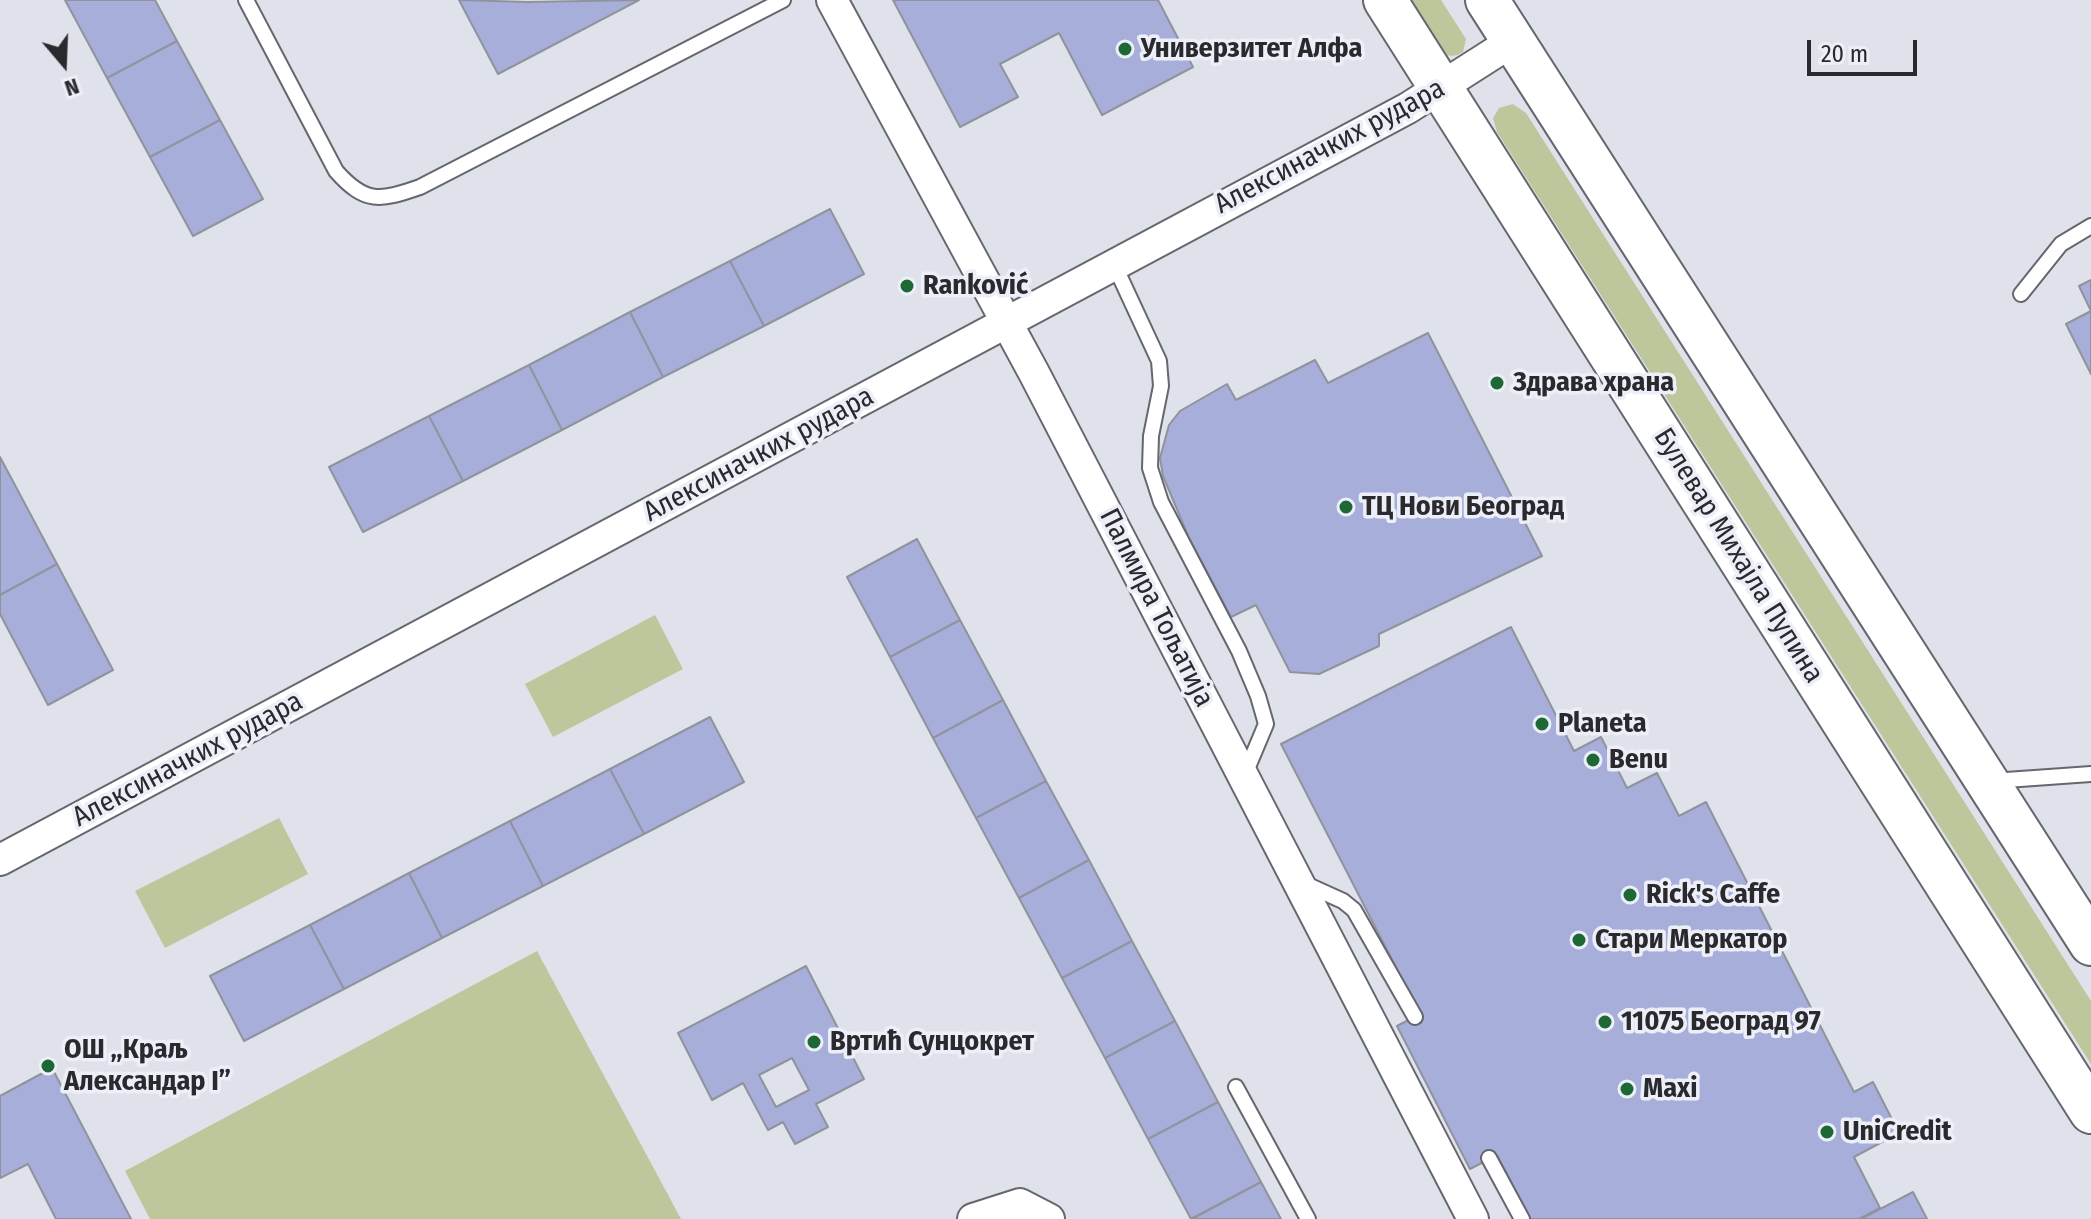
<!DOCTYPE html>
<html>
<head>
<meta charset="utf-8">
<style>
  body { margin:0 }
  #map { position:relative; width:2091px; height:1219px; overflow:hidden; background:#e0e2eb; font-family:"Fira Sans Condensed",sans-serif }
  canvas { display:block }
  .north { position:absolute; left:24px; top:24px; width:80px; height:80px; -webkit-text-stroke:6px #edeff8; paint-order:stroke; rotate:161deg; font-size:22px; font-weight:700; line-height:32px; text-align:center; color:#2a2a2e }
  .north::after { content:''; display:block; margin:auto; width:28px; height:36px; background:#2a2a2e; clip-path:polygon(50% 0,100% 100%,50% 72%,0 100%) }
  .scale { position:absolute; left:1807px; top:40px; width:110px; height:36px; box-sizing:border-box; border:4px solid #2a2a2e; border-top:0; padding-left:10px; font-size:24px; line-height:28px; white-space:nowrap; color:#2a2a2e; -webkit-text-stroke:6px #edeff8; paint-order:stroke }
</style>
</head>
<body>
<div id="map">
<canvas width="2091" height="1219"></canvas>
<div class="north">N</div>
<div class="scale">20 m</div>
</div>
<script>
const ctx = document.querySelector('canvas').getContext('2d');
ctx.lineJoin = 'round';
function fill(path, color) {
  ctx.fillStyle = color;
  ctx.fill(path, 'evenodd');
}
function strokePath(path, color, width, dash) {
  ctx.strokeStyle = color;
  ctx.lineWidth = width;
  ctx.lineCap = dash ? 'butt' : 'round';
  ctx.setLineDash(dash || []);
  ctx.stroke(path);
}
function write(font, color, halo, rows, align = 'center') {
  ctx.font = font + ' "Fira Sans Condensed",sans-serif';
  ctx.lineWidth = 7;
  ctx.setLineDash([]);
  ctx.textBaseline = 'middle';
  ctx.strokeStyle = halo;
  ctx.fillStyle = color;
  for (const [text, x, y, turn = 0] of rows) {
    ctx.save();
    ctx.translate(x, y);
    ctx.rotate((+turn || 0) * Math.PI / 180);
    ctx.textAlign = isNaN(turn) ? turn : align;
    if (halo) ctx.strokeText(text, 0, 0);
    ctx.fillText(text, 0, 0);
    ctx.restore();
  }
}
fill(new Path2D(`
  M1402,0H1441L1466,39L1463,52C1436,70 1415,19 1402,0Z
  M1513,104L1526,113L2091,1001V1064L1497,132L1493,118L1499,108Z
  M655,615L683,669L553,737L525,684Z
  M279,818L308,874L165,948L135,891Z
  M537,951L681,1219H150L125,1171Z`), '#bcc79b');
const building = new Path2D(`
  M65,0H155L177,41L107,78Z
  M459,0L528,2L639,0L498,74Z
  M893,0H1158L1193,67L1102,115L1059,33L1000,64L1018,97L960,127Z
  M177,41L220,120L150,157L107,78Z
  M220,120L263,199L193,236L150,157Z
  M830,209L864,274L764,326L730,261Z
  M730,261L764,326L663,377L630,312Z
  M2091,280V311L2079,286Z
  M2091,311V374L2066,324Z
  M630,312L663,377L562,430L529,365Z
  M1428,333L1542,556L1379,634V646L1319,674L1290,672L1256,605L1231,617L1189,538L1163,476L1160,458L1169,425L1180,411L1227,384L1236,400L1315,360L1328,383Z
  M529,365L562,430L463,481L429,416Z
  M429,416L463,481L363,532L329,467Z
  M0,457L57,564L0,595Z
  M917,539L960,620L890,657L847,577Z
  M57,564L113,670L48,705L0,614V595Z
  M960,620L1003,700L933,738L890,657Z
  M1511,627L1574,751L1601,737L1627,788L1657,773L1679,816L1706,802L1854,1092L1873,1082L1899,1133L1854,1157L1880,1208L1859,1219H1530L1497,1155L1470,1169L1397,1026L1420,1014L1281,744Z
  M1003,700L1046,781L976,818L933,738Z
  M710,717L744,782L644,834L610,769Z
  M610,769L644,834L543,886L510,821Z
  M1046,781L1089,860L1019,898L976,818Z
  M510,821L543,886L442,938L409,873Z
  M1089,860L1132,941L1062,978L1019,898Z
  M409,873L442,938L344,989L310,925Z
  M310,925L344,989L244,1041L210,976Z
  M1132,941L1175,1021L1105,1058L1062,978Z
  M806,966L864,1079L816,1104L828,1127L795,1144L783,1122L768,1130L743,1083L712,1100L678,1033ZM792,1058L809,1090L776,1107L759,1075Z
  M1175,1021L1218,1102L1148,1139L1105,1058Z
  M52,1068L131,1219H56L28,1164L0,1178V1096Z
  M1218,1102L1261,1182L1191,1219L1148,1139Z
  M1261,1182L1281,1219H1192Z
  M1913,1192L1927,1219H1861Z`);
fill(building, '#a7aed9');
strokePath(building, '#91939c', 2);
const lane = new Path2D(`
  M246,0L336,171C365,204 380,201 420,187L783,0
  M1114,264L1159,361L1161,386L1151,436L1150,468L1161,502L1239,651L1258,696L1266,724L1245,774
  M2021,294L2061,244L2091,226
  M1992,781L2091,774
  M1301,882L1343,901L1354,910L1415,1017
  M1236,1087L1308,1219
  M1489,1158L1522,1219`);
const street = new Path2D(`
  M832,0L1034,373L1473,1219
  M0,860L1408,108L1513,41
  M973,1219L1020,1204L1049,1219`);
const secondary = new Path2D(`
  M1385,0L2091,1112
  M1487,0L2091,944`);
strokePath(lane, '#65666e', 18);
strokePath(street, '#65666e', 34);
strokePath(secondary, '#65666e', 46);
strokePath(lane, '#fff', 14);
strokePath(street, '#fff', 30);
strokePath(secondary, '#fff', 42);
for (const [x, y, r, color] of [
  [1125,49,8,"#1d6835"],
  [907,286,8,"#1d6835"],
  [1497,383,8,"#1d6835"],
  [1346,507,8,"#1d6835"],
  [1542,724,8,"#1d6835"],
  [1593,760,8,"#1d6835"],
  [1630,895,8,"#1d6835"],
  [1579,940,8,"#1d6835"],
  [1605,1022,8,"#1d6835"],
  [814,1042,8,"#1d6835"],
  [48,1066,8,"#1d6835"],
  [1627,1089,8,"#1d6835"],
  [1827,1132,8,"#1d6835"]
]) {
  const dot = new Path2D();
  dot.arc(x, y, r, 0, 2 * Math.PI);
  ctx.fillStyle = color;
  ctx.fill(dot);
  strokePath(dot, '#edeff8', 3);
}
write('bold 28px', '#2a2a2e', '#edeff8', [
  ["Универзитет Алфа",1141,49],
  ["Ranković",923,286],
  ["Здрава храна",1513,383],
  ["ТЦ Нови Београд",1362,507],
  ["Planeta",1558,724],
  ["Benu",1609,760],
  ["Rick's Caffe",1646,895],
  ["Стари Меркатор",1595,940],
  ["11075 Београд 97",1621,1022],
  ["Вртић Сунцокрет",830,1042],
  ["ОШ „Краљ",64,1050],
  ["Александар I”",64,1082],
  ["Maxi",1643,1089],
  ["UniCredit",1843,1132]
], 'left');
write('28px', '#2a2a2e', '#edeff8', [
  ["Алексиначких рудара",1330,147,-28],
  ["Алексиначких рудара",759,455,-28],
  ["Булевар Михајла Пупина",1738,556,58],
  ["Палмира Тољатија",1156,608,63],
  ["Алексиначких рудара",188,760,-28]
]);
</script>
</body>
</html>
